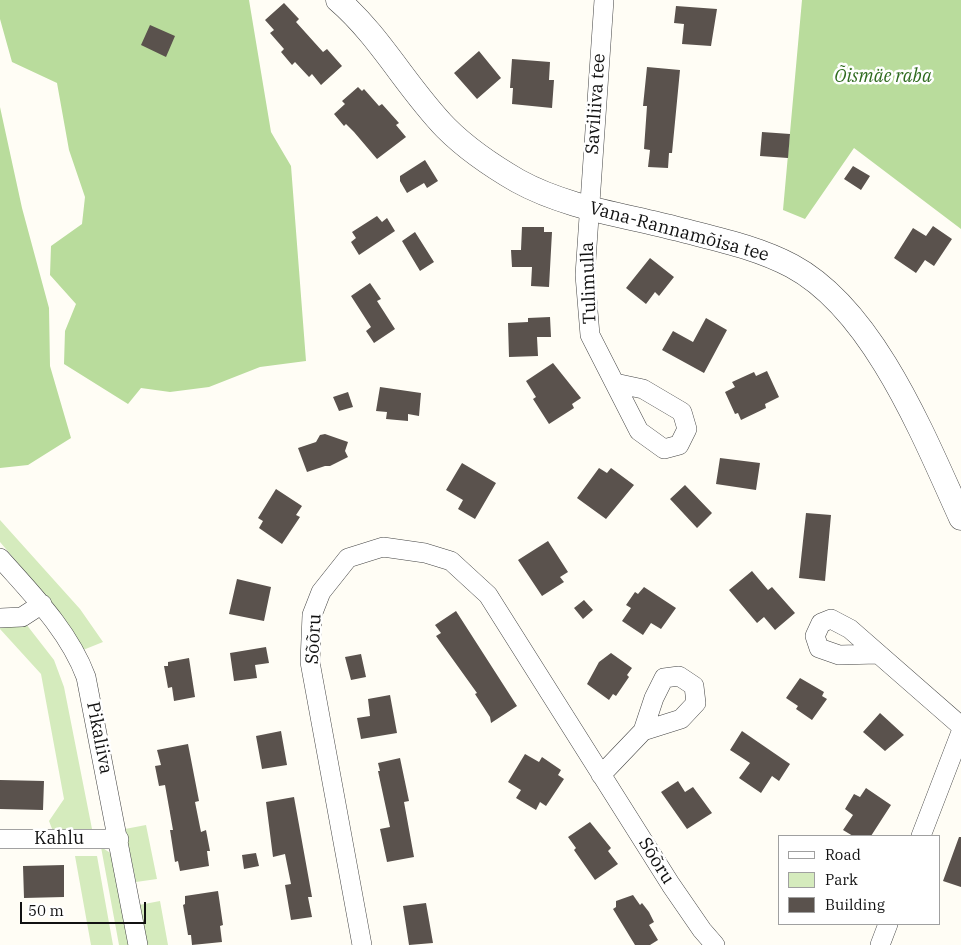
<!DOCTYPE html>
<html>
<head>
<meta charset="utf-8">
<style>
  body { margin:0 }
  #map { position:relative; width:961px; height:945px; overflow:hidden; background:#fffdf5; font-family:"IBM Plex Serif",serif }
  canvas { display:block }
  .legend { position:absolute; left:778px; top:835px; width:162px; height:90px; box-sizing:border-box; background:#fff; border:1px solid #a0a0a0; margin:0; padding:6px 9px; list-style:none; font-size:15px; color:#111 }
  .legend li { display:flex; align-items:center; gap:10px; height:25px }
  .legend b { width:25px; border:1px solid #a0a0a0 }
  .scale { position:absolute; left:20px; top:902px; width:126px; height:22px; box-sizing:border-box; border:2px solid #111; border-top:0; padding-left:6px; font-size:15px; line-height:18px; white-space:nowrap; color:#111; -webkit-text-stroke:4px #fff; paint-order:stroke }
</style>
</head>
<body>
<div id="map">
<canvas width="961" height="945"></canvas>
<ul class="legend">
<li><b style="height:6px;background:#fff"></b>Road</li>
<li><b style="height:14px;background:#d5ebbd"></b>Park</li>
<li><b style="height:14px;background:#5a524d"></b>Building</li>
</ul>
<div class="scale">50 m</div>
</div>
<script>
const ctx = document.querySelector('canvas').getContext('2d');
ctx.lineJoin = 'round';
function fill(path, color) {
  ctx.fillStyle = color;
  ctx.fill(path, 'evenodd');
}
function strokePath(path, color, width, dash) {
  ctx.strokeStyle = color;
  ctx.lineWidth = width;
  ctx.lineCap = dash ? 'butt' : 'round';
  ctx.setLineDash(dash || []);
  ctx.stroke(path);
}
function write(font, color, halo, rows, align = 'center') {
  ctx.font = font + ' "IBM Plex Serif",serif';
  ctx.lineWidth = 5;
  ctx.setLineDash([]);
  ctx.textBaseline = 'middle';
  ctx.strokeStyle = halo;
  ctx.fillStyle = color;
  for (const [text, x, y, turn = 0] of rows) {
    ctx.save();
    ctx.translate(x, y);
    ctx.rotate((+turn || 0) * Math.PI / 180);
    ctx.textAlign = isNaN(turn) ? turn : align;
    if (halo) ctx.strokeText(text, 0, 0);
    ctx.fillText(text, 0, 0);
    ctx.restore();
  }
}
fill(new Path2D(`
  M0,520L80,609L103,642L83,650L44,594L0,542Z
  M26,624L54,660L64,687L93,834H54L49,821L64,799L41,674L0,629V625Z
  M146,825L157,879L136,882L125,829Z
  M101,847L112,854L129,945H119Z
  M75,856H97L113,945H91Z
  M160,901L168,945H147L139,905Z`), '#d5ebbd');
fill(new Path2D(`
  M0,0H249L271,132L291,166L306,361L260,367L209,387L170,392L141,388L128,404L64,364L65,331L76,304L50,275L51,246L82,224L85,197L69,150L57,83L12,62L0,19Z
  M802,0H961V229L854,148L805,219L783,210Z
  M0,107L22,208L49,308L50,366L71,438L28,465L0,468Z`), '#b9dc9c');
fill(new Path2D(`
  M284,3L299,19L296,22L323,52L327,49L342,66L321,85L312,74L309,77L295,62L292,65L281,52L284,49L270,33L274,30L265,20Z
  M676,6L717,9L711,46L682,44L684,24L674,23Z
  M150,25L175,36L166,57L141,45Z
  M479,51L501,78L477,99L454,73Z
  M512,59L550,62L549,80H554L552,108L512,104L513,88H510Z
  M647,67L680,70L672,153H669L668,168L648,167L650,150L644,149L647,106H643Z
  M358,87L362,91L364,89L379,106L382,104L399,123L396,125L406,137L377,159L354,132L346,124L344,126L334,114L345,104L342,101Z
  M762,132L790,134L788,158L760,156Z
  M425,160L438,181L427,188L424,183L407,193L400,181V176Z
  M853,166L870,176L861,190L844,179Z
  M377,216L382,222L387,218L395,231L359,255L351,242L356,238L352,232Z
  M933,226L952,239L934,266L925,260L916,273L894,258L913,228L926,236Z
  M522,227H544V232H552L549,287L531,286L532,267H512L511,250H521Z
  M415,232L434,262L420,271L402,241Z
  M650,258L674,277L659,296L655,292L646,304L626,288Z
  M370,283L381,299L377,301L395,329L374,343L366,331L371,327L351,296Z
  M550,317L551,337H537L538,356L509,357L508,323L528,322V318Z
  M706,318L727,330L704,373L662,350L673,331L693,342Z
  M553,363L581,398L572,404L574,408L549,424L533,399L536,397L526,381Z
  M767,371L779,397L765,404L766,408L741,420L738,413L735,414L725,392L735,387L732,382L754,372L756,376Z
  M380,387L421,393L419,416L408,414V421L386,419L387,412L376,411Z
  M348,392L353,407L339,411L333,397Z
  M325,434L348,442L345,451L348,457L330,466H325L307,472L298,448L316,442L320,435Z
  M720,458L760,463L756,490L716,484Z
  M462,463L496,483L475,519L458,509L463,500L446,490Z
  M599,468L607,473L611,468L634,485L606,519L577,498Z
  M685,485L712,513L697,528L670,499Z
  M276,489L302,506L296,515L300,517L282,544L259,528L263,521L258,518Z
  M806,513L831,515L825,581L799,578Z
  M548,541L568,572L560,577L564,582L542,596L518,560Z
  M752,571L768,590L772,587L795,613L775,630L764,617L757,623L729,590Z
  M237,579L271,587L264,621L229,614Z
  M644,587L676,608L661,629L651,623L643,635L622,621L631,608L626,605L635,592L638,594Z
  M584,600L593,610L583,619L574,608Z
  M456,611L517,706L491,723L490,717L475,694L477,693L436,636L441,633L435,625Z
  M266,647L269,663L255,665L257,678L234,681L230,653Z
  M611,653L632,668L627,675L629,677L616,696L613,694L609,700L587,684L599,662Z
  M361,654L366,677L351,680L345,657Z
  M189,658L195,697L174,701L172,687L168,688L164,666H168V662Z
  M800,678L824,692L822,696L827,699L812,720L796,709L798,706L786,698Z
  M390,695L397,733L361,739L357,718L370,716L368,699Z
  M880,713L904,735L885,751L863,732Z
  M281,731L287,765L262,769L256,736Z
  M742,731L790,764L779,781L772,776L761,793L739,778L750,763L730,750Z
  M188,744L199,801L195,802L201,832L206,830L210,851H207L209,866L180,871L178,861L175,862L170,830H173L165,785L159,786L155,766L161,765L157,750Z
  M525,754L539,762L542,757L561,770L558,775L564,779L546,806L540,802L536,810L516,798L521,790L508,782Z
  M400,758L409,801L404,802L414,857L387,862L380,829L390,827L378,771H380L378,763Z
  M0,780L44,781L43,810L0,809Z
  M678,781L685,792L693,787L712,813L687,829L661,792Z
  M866,788L891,805L871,836H853L843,830L853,815L845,809L854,794L860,797Z
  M294,797L312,897H308L312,917L291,920L285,885L291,884L285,854L273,857L266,802Z
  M590,822L611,848L608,851L618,864L595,880L574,850L576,848L568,837Z
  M959,837H961V887L943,881Z
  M256,853L259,866L244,869L242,855Z
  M64,865V897L24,898L23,866Z
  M218,891L223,925L220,926L222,942L192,945L191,935H188L183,905L185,904V896Z
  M633,895L640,905L642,903L649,912L654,922L649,925L658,940L650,945H635L613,909L616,907V901Z
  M426,903L433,943L409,945L403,906Z`), '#5a524d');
const minor = new Path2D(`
  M604,0L585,275L590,335L639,431L664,449L679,445L687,429L682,412L643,389L615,383
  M0,558C32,594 69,631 86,677L138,945
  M0,618L22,617L42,604
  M878,654L839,655L819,648L815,636L821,623L831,619L850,629L961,726
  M601,775L643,731L654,698L664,678L679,676L694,686L696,703L681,719L643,731
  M921,836L961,732
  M0,839H119
  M362,945L310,662L312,615L321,592L348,558L383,547L425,553L451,561L488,595L671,885L702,930L715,945
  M880,945L888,924`);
const tertiary = new Path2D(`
  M338,0C380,36 407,88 446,128C467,149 492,166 518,181C567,208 625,215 678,229C716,239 756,247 792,266C874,310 924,437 961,518`);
strokePath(minor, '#444', 20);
strokePath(tertiary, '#444', 25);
strokePath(minor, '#fff', 19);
strokePath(tertiary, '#fff', 24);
write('italic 18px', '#2f6b1f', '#fff', [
  ["Õismäe raba",883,77]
]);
write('18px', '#111', '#fff', [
  ["Saviliiva tee",596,104,-86],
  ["Vana-Rannamõisa tee",679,232,15],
  ["Tulimulla",589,283,-92],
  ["Sõõru",314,639,-87],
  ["Pikaliiva",99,738,79],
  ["Kahlu",59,839],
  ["Sõõru",656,861,58]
]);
</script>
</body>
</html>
